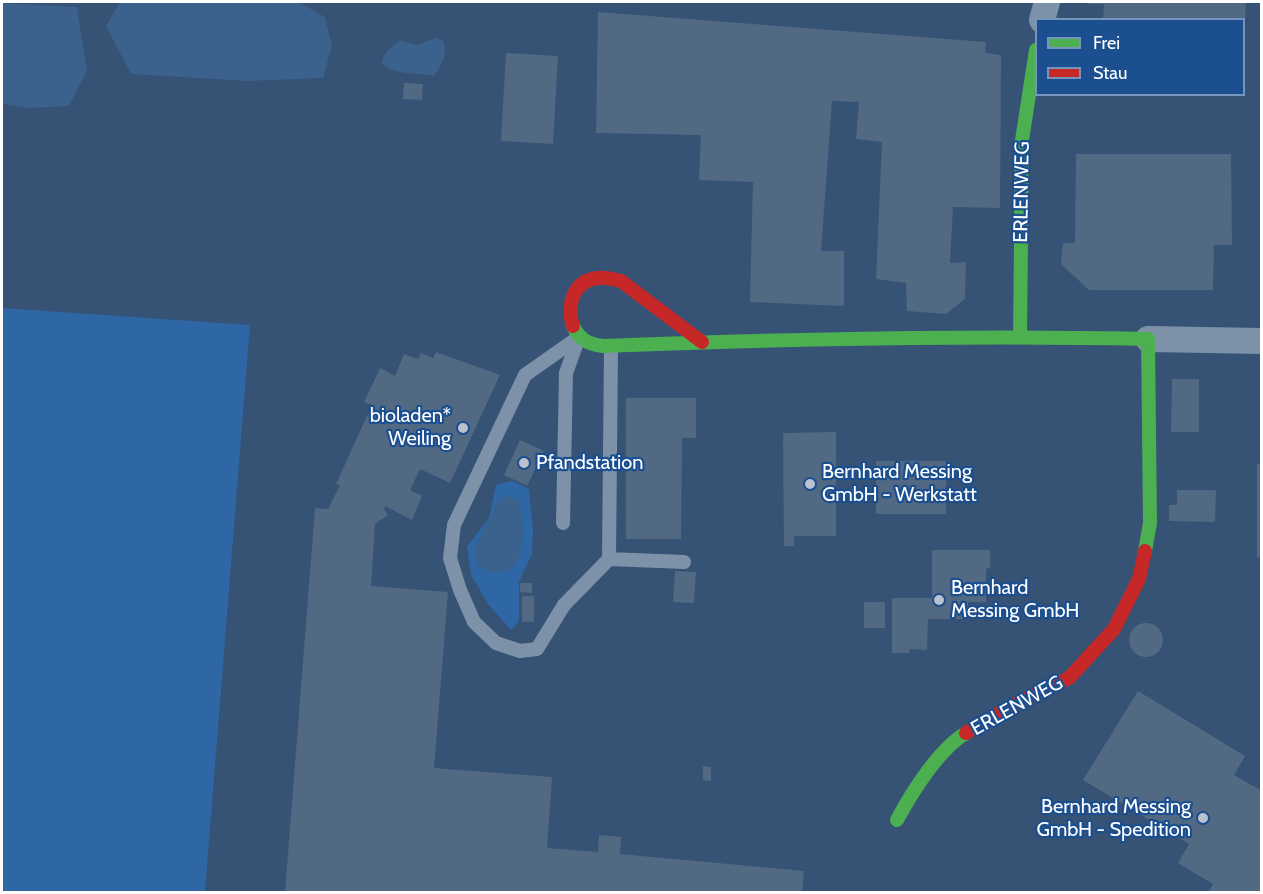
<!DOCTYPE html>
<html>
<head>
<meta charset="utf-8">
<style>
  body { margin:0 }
  #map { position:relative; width:1263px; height:894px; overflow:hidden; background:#365274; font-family:Cabin,sans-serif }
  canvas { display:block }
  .frame { position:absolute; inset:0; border:3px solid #fff; pointer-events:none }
  .legend { position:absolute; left:1035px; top:18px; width:210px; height:78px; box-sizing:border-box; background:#1b4f8f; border:2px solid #7695bc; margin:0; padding:8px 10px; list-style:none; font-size:18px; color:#fff }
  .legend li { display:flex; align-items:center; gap:12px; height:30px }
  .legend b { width:30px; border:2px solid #7695bc }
</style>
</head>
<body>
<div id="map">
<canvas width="1263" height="894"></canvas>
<div class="frame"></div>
<ul class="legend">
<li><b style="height:8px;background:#4caf50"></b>Frei</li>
<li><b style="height:8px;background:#c62828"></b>Stau</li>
</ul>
</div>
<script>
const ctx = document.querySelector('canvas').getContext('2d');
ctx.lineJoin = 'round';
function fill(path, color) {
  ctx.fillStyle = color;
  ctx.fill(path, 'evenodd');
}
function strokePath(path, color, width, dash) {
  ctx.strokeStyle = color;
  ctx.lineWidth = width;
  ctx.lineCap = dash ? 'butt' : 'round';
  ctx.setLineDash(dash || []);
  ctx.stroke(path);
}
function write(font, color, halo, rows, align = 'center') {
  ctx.font = font + ' Cabin,sans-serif';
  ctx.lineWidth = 4.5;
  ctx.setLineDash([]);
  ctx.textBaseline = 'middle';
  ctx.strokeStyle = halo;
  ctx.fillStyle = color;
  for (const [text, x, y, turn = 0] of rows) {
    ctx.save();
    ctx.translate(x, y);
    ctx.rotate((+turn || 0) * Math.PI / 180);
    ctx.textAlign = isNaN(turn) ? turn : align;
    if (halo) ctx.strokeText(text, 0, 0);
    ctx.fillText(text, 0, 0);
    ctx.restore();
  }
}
fill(new Path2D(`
  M2,308L250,325L205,892H2Z
  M512,481L529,489L533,530L532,554L519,582V621L511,630L488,604L471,575L467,547L489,518L496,485Z`), '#2f66a5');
fill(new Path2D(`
  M120,2H299L325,17L332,46L323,78L248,81L131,74L106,26Z
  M2,3L77,7L87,71L69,106L27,108L2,104Z
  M437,37L444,42C447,55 442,67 433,76C417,72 392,76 381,62L386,52L400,40L417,45Z
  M509,496L518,500C523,514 525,549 517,561C515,565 510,569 507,572H489L477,565L475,548L499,500Z`), '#3b618d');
fill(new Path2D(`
  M1088,2H1246L1245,20H1103L1104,4H1088Z
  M598,12L986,42L985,53L1001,55L1000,208L953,207L950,263L966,262L965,299L946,314L907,311L906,283L876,279L882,142L856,139L859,102L832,101L821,251H844V306L750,302L753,182L699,180L701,135L596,133Z
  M506,53L558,56L553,144L501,141Z
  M404,83L423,84L422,100L403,99Z
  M1076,154H1231L1232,245H1214L1213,290H1089L1061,264L1063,243H1075Z
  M436,352L500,375L450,483L420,469L410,490L422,496L412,520L385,506L384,509L388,515L375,524L371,586L448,592L434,768L552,777L547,848L598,852L599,835L621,837L620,854L804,871L802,892H285L315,508L328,509L340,485L336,484L372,405L364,402L380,368L395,376L404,354L418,359L421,353L433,358Z
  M1172,379H1199V432H1171Z
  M626,398H696V438H682L681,539H626Z
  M836,432V536H794V546H784L783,433Z
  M520,440L544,451L527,486L504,475Z
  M876,461H946V514H876Z
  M1257,464H1262V557H1257Z
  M1177,490H1216L1215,522L1169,521V505H1177Z
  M932,550H990V568L986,569V602H968V619H928L927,650L910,649L909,653H892V598H932Z
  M675,571L696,572L694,603L673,602Z
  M520,583H532V593L520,592Z
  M522,596H534V622H522Z
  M864,602H885V628H864Z
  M1129 640a17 17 0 1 1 34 0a17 17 0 1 1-34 0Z
  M1138,691L1245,756L1234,775L1262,791V892H1208L1213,884L1178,863L1189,844L1083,780Z
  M703,766L711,767V781L703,780Z`), '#526984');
strokePath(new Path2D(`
  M611,346L609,559L684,562
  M563,523L566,373L579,337L525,375L454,525L450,558L460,590L474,622L496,643L520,651L537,649L564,605L609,559`), '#7d92a8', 14);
strokePath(new Path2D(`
  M1042,20L1047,2
  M1148,339L1262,341`), '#7d92a8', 26);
strokePath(new Path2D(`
  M573,326C580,340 588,344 603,346C785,339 966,335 1148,339L1150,523L1145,551
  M1020,336L1022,140L1036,50
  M897,820C912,792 939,749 966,733`), '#4caf50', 14);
strokePath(new Path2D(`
  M573,326C566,306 573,281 597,278C605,277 613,279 621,281L702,342
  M966,733L1015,704L1069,678L1114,629L1139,579L1145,551`), '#c62828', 14);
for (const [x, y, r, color] of [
  [463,428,6,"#b9c2ce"],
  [524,463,6,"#b9c2ce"],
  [810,484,6,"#b9c2ce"],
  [939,600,6,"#b9c2ce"],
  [1203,818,6,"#b9c2ce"]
]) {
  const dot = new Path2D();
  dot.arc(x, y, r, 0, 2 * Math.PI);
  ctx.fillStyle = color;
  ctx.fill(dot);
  strokePath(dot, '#1b4f8f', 2);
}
write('20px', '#fff', '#1b4f8f', [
  ["ERLENWEG",1022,192,-89],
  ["ERLENWEG",1017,706,-29]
]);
write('20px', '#fff', '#1b4f8f', [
  ["bioladen*",451,416,"right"],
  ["Weiling",451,439,"right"],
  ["Pfandstation",536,463],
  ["Bernhard Messing",822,472],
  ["GmbH - Werkstatt",822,495],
  ["Bernhard",951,588],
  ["Messing GmbH",951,611],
  ["Bernhard Messing",1191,807,"right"],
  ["GmbH - Spedition",1191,830,"right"]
], 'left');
</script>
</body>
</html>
